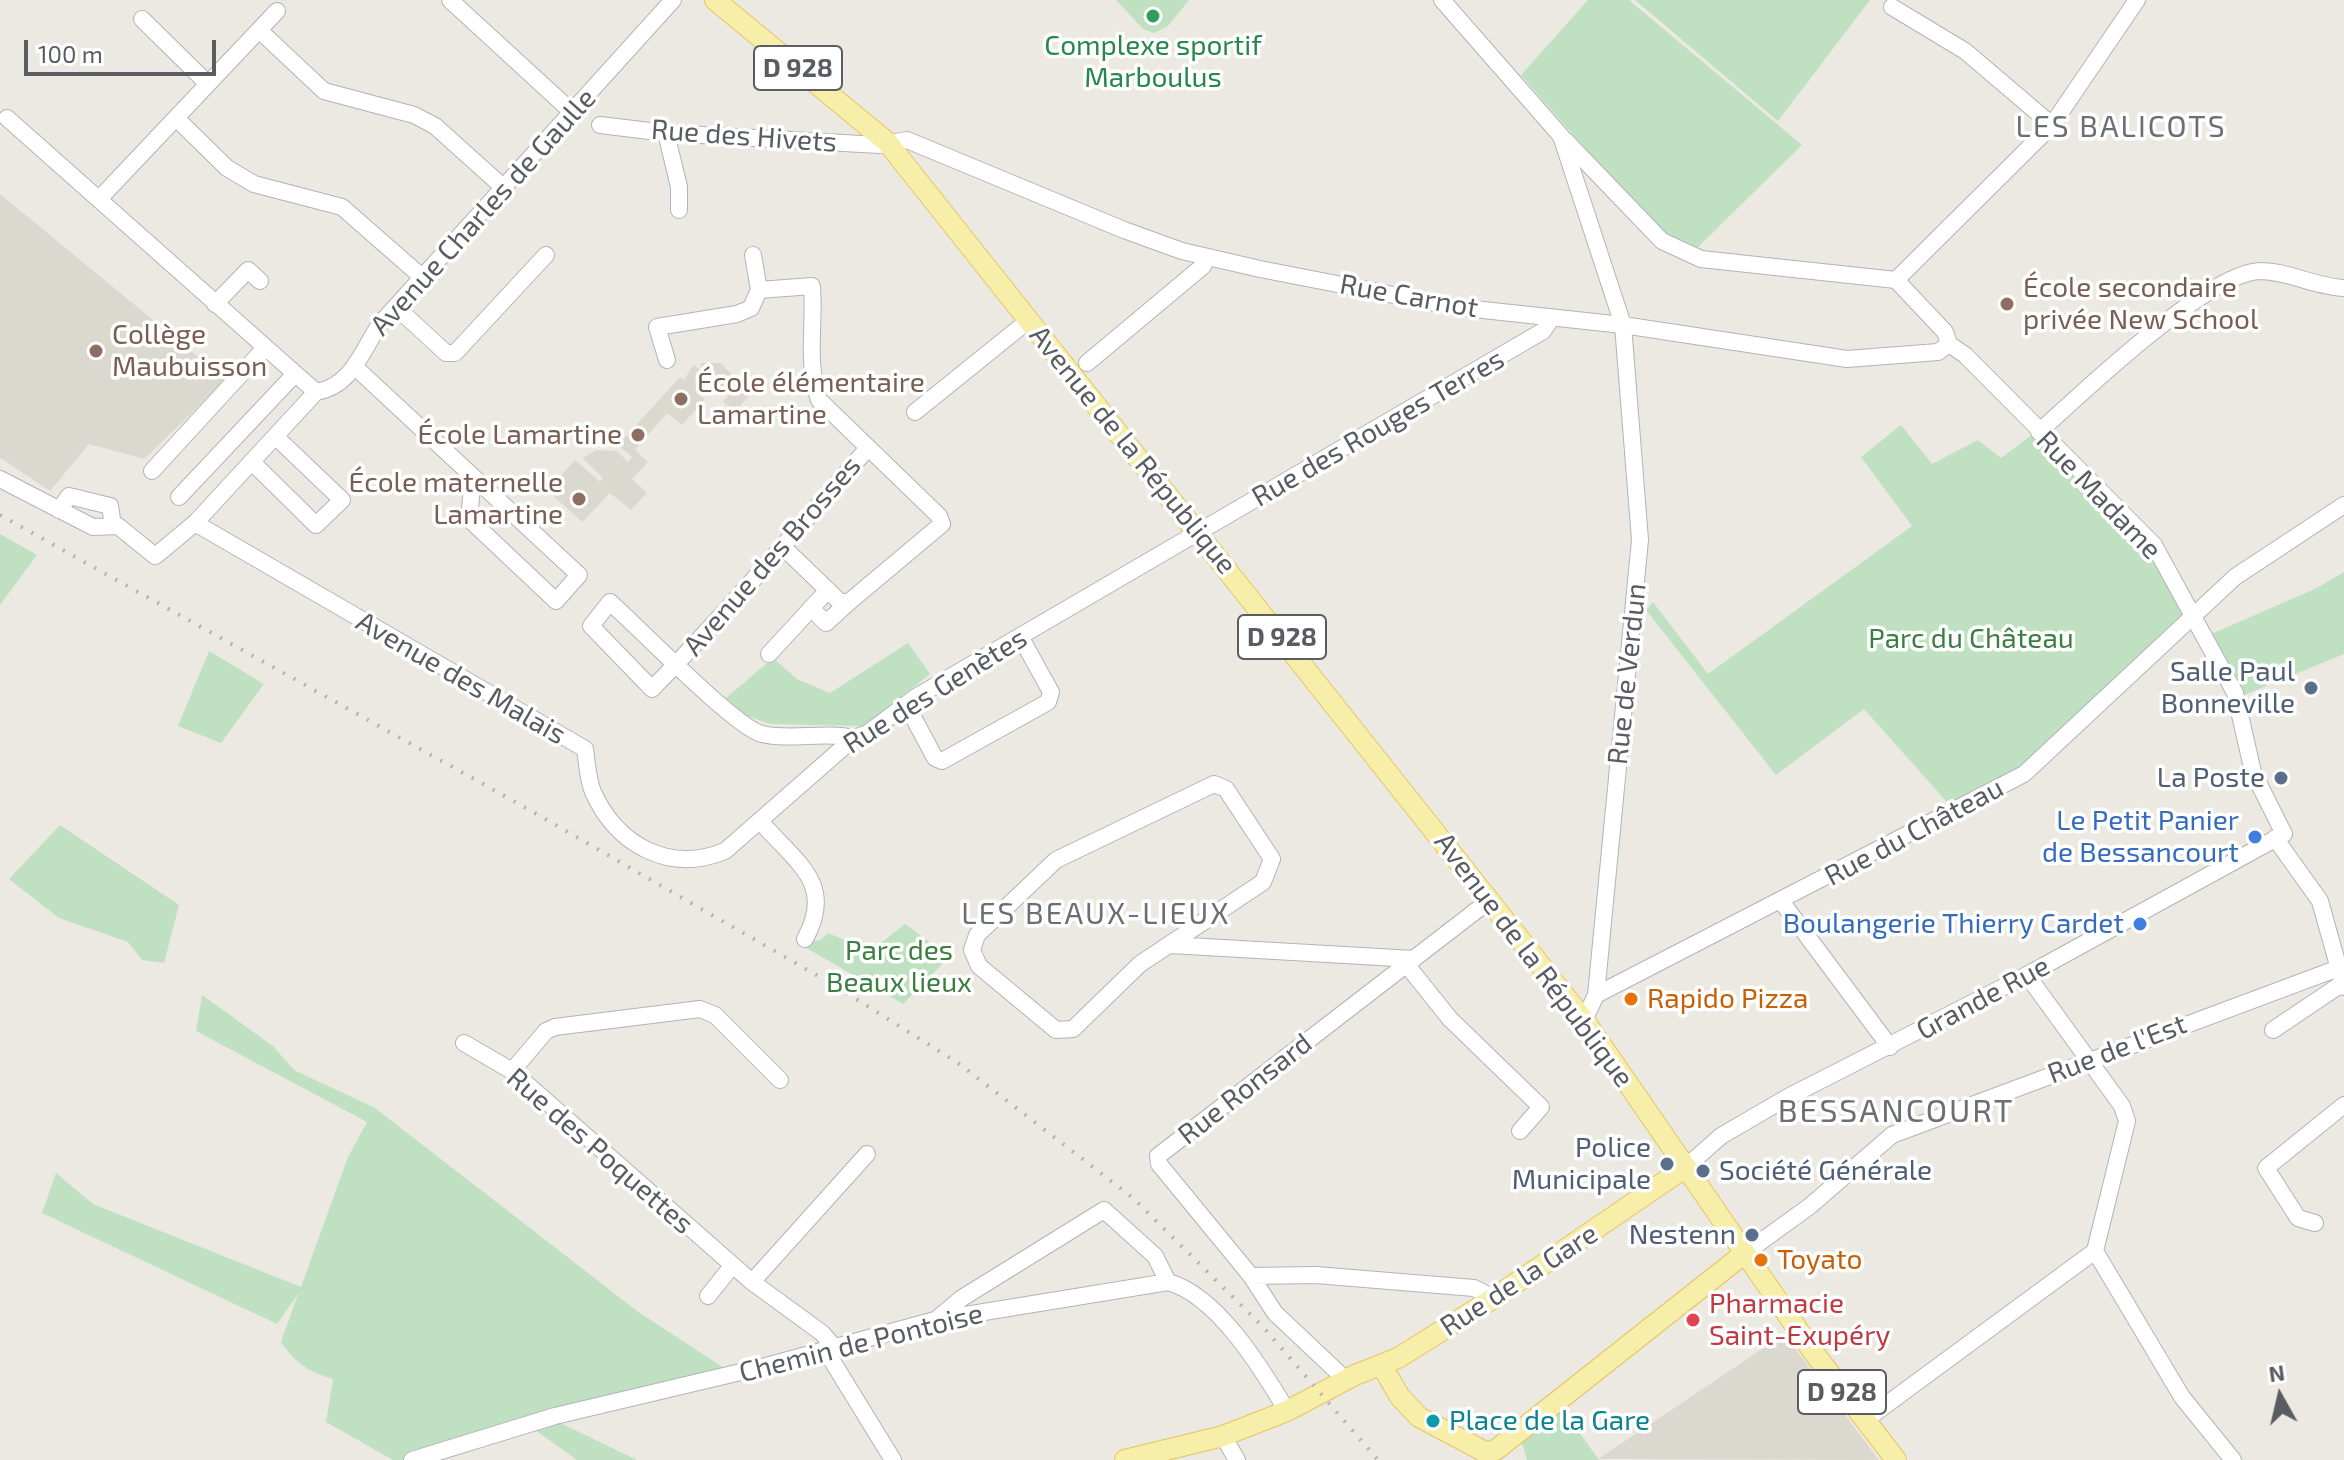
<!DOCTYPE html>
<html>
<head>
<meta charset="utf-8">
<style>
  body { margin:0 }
  #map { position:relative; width:2344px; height:1460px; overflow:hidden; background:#ebe9e1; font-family:"Exo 2",sans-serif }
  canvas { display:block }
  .north { position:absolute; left:2240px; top:1356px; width:80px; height:80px; -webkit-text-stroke:6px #fff; paint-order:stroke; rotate:352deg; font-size:22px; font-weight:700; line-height:32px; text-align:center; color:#595c61 }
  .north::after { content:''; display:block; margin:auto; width:28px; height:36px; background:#595c61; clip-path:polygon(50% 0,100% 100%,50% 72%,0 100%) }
  .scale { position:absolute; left:24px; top:40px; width:192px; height:36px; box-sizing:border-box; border:4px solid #595c61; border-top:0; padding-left:10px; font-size:24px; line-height:28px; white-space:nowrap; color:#595c61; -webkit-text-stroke:6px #fff; paint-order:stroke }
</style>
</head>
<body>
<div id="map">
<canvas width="2344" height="1460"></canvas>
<div class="north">N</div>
<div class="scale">100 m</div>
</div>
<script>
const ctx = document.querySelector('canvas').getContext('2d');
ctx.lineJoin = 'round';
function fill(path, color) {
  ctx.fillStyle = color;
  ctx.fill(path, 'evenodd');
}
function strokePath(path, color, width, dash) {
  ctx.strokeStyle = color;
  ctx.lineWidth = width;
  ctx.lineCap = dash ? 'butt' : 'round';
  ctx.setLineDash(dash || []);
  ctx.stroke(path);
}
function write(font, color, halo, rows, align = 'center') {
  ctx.font = font + ' "Exo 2",sans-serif';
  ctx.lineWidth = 7;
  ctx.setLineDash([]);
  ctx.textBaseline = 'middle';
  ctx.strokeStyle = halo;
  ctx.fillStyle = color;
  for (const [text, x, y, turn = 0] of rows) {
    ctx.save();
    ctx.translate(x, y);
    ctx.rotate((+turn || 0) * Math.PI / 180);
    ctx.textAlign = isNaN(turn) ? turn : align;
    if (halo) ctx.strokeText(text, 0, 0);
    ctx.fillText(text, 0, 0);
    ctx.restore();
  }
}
fill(new Path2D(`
  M0,194L226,380L144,459L89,444L50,491L0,458Z
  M701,363H721L735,378H741V384L751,394L735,411L723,402L728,396L723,392L716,395L699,389L697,392L705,400L682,425L667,413L635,450L648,462L632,479L647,493L631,510L610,493L582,522L547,490L575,460L600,482L603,478L583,458L596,450L617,451L628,462L632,457L618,445L680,377L684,380L693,365L701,370Z
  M1784,1334L1879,1460L1598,1459L1673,1409Z`), '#dbd8cf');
fill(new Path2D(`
  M1116,0H1189L1168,26L1154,33L1143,29Z
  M1588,0H1629L1802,145L1696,249L1690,243L1685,245L1667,238L1581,150V144L1521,75Z
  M1635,0H1870L1778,121Z
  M1901,425L1932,464L1978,440L2001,458L2033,434L2154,545L2196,616L2024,774L1954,810L1864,709L1776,775L1646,610L1653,602L1708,674L1912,526L1861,457Z
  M0,534L37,555L0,605Z
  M2344,572V654L2237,698L2209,635L2317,588Z
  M908,643L930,674L864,726L770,724L745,715L726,698L773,658L797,679L830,693Z
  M209,651L264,684L221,743L178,726Z
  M60,825L179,905L164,963L142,960L128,942L59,918L9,879Z
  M905,924L935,946L947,959L903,1004L805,947L808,941L821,940L828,933L871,951Z
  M202,995L273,1046L294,1070L375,1108L637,1311L733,1374L546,1416L637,1460H577L524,1422L434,1454L403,1460H393L326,1422L333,1379C309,1372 295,1363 281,1342L298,1294L277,1324L42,1213L56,1173L93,1204L301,1287L348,1157L367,1122L196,1031Z
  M1563,1410L1599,1460H1527L1522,1442Z`), '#bfe1c1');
const minor = new Path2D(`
  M450,0L572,112
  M1442,0L1561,136L1623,325L1640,540L1596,995L1584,1020
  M1892,7L1965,51L2052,125
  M142,19L208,84
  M259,30L324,91L414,115L435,126L504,188
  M7,118L316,392
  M176,118L227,168L254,184L342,207L423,278
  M600,125L666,133L879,145L907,140L1124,230L1182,251L1260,269L1455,307L1623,325L1847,359L1938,352L1949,344
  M666,133L679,187V210
  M1565,140L1662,241L1701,259L1896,280
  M101,197L277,11
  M753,255L759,290L812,286C815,326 806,361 819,400L939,516L942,524L849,602H840L783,547
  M1896,280L2052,125L2137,0
  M215,304L248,270L260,281
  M396,307L446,353H455L546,255
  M667,360L657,327L737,314L751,308L759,290
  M1087,363L1203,266L1207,258
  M355,367L579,575L556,601L469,519L473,477
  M915,412L1029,320
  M2039,432C2081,394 2207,273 2260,271C2288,271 2316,287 2344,288
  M253,463L316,525L342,500L277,438
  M152,471L264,349
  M0,479L93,527L118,526L155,556L159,553L195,523L316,392C352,386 361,352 380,324L673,0
  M179,497L294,375
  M59,510L69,496L110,506L113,526
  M195,523L585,749C587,763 588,780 593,792C617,845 669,874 725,851L854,738L868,733L916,697L1543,331L1552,318
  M811,608L826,623L849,602
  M769,654L828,590
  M906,704L935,758L942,761L1048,702L1051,692L1020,636
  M854,738C824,731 792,741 762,734C737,729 637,626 610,602L591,626L652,689C727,612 797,530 867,449
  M1214,784L1226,789L1272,859L1263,882L1140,964L1073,1029L1056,1030L979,966L972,950L977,935L1056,860Z
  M760,821C795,862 836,883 805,939
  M2275,838L2320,901L2344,987
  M1781,901L1890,1047
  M1171,945L1414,959
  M1406,964L1450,1019L1541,1107L1520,1131
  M1596,995L2024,774L2235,577L2344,505
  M2273,1030L2343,983
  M464,1043L512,1071L752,1282L822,1333L835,1348
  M512,1071L546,1031L555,1027L700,1009L715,1015L780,1080
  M1686,1167L1721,1136L1788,1097L2027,975L2284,834L2253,772L2235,693L2154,545L1965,355L1949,344L1945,332L1896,280
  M2315,1223L2298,1218L2266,1168L2344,1105
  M2095,1251L2182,1397L2233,1460
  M1745,1253L1810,1206L1892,1135L2344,966
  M1251,1276L1316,1275L1474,1288L1494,1298
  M752,1282L867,1154
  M708,1296L732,1266
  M937,1319L962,1298L1104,1210L1155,1256L1168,1282
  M826,1351L893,1460
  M1346,1380L1275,1313L1251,1276L1159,1164L1158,1156L1490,900
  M1864,1421L2095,1251L2127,1121L2122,1106L2027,975
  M1223,1436L1237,1460
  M412,1460L555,1416L766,1366L935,1320L1168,1282C1217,1295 1262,1369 1287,1411`);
const major = new Path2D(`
  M715,0L887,142L1584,1020L1814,1353L1896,1460
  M1382,1366L1400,1397L1419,1417L1487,1453L1497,1449L1745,1253
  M1125,1460L1223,1436L1287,1411L1355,1375L1398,1358L1494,1298L1686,1167`);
strokePath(minor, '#b2b3b8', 18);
strokePath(major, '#e4c561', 22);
strokePath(minor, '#fff', 16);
strokePath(major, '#f7eeaa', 20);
strokePath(new Path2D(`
  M0,515L535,813L837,987L958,1063L1133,1198L1264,1328L1378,1460`), '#b0b0b1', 4, [2, 10]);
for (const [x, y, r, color] of [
  [1153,16,8,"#2e9e5b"],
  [2007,304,8,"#8d6e63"],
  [96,351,8,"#8d6e63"],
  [681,399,8,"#8d6e63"],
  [638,435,8,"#8d6e63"],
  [579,499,8,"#8d6e63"],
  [2311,688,8,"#5c6f8a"],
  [2281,778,8,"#5c6f8a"],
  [2255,837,8,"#3f7fe0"],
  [2140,924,8,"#3f7fe0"],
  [1631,999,8,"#e8710a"],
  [1667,1164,8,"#5c6f8a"],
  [1703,1171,8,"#5c6f8a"],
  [1752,1235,8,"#5c6f8a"],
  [1761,1260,8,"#e8710a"],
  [1693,1320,8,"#e0444e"],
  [1433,1421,8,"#0f9aa8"]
]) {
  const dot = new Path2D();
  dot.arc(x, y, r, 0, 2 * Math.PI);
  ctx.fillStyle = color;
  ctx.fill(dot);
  strokePath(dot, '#fff', 3);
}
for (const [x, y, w] of [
  [798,68,88],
  [1282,637,88],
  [1842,1392,88]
]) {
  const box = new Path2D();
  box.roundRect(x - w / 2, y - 22, w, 44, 6);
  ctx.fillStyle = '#fff';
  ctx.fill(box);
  strokePath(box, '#595c61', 2);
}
write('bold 26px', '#595c61', null, [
  ["D 928",798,68],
  ["D 928",1282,637],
  ["D 928",1842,1392]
]);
write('28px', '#27864d', '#fff', [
  ["Complexe sportif",1153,46],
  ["Marboulus",1153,78]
]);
write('28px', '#595c61', '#fff', [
  ["Rue des Hivets",744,136,4],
  ["Avenue Charles de Gaulle",483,212,-48],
  ["Rue Carnot",1409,296,10],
  ["Rue des Rouges Terres",1378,428,-30],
  ["Avenue de la République",1133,450,51],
  ["Rue Madame",2099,495,46],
  ["Avenue des Brosses",772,556,-49],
  ["Rue de Verdun",1627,674,-84],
  ["Avenue des Malais",461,678,30],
  ["Rue des Genètes",935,691,-32],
  ["Rue du Château",1914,832,-28],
  ["Avenue de la République",1534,960,53],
  ["Grande Rue",1983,998,-28],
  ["Rue de l'Est",2117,1049,-21],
  ["Rue Ronsard",1245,1089,-38],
  ["Rue des Poquettes",600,1151,41],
  ["Rue de la Gare",1519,1280,-33],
  ["Chemin de Pontoise",861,1343,-14]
]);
write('28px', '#785e54', '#fff', [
  ["École secondaire",2023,288],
  ["privée New School",2023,320],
  ["Collège",112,335],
  ["Maubuisson",112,367],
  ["École élémentaire",697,383],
  ["Lamartine",697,415],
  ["École Lamartine",622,435,"right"],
  ["École maternelle",563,483,"right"],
  ["Lamartine",563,515,"right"]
], 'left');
write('28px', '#3b7e41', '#fff', [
  ["Parc du Château",1971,639],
  ["Parc des",899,951],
  ["Beaux lieux",899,983]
]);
write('28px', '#4e5e75', '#fff', [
  ["Salle Paul",2295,672],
  ["Bonneville",2295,704],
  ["La Poste",2265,778],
  ["Police",1651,1148],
  ["Municipale",1651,1180],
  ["Société Générale",1719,1171,"left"],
  ["Nestenn",1736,1235]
], 'right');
write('28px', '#366cbe', '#fff', [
  ["Le Petit Panier",2239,821],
  ["de Bessancourt",2239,853],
  ["Boulangerie Thierry Cardet",2124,924]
], 'right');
write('28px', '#c56008', '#fff', [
  ["Rapido Pizza",1647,999],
  ["Toyato",1777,1260]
], 'left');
write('28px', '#be3a42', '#fff', [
  ["Pharmacie",1709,1304],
  ["Saint-Exupéry",1709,1336]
], 'left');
write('28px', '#0d838f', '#fff', [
  ["Place de la Gare",1449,1421]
], 'left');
ctx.letterSpacing = '2px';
write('30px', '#6b6e72', '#fff', [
  ["LES BALICOTS",2121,127],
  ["LES BEAUX-LIEUX",1096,914]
]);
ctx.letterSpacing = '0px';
ctx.letterSpacing = '2px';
write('32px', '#6b6e72', '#fff', [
  ["BESSANCOURT",1896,1111]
]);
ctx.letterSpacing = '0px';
</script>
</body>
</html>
